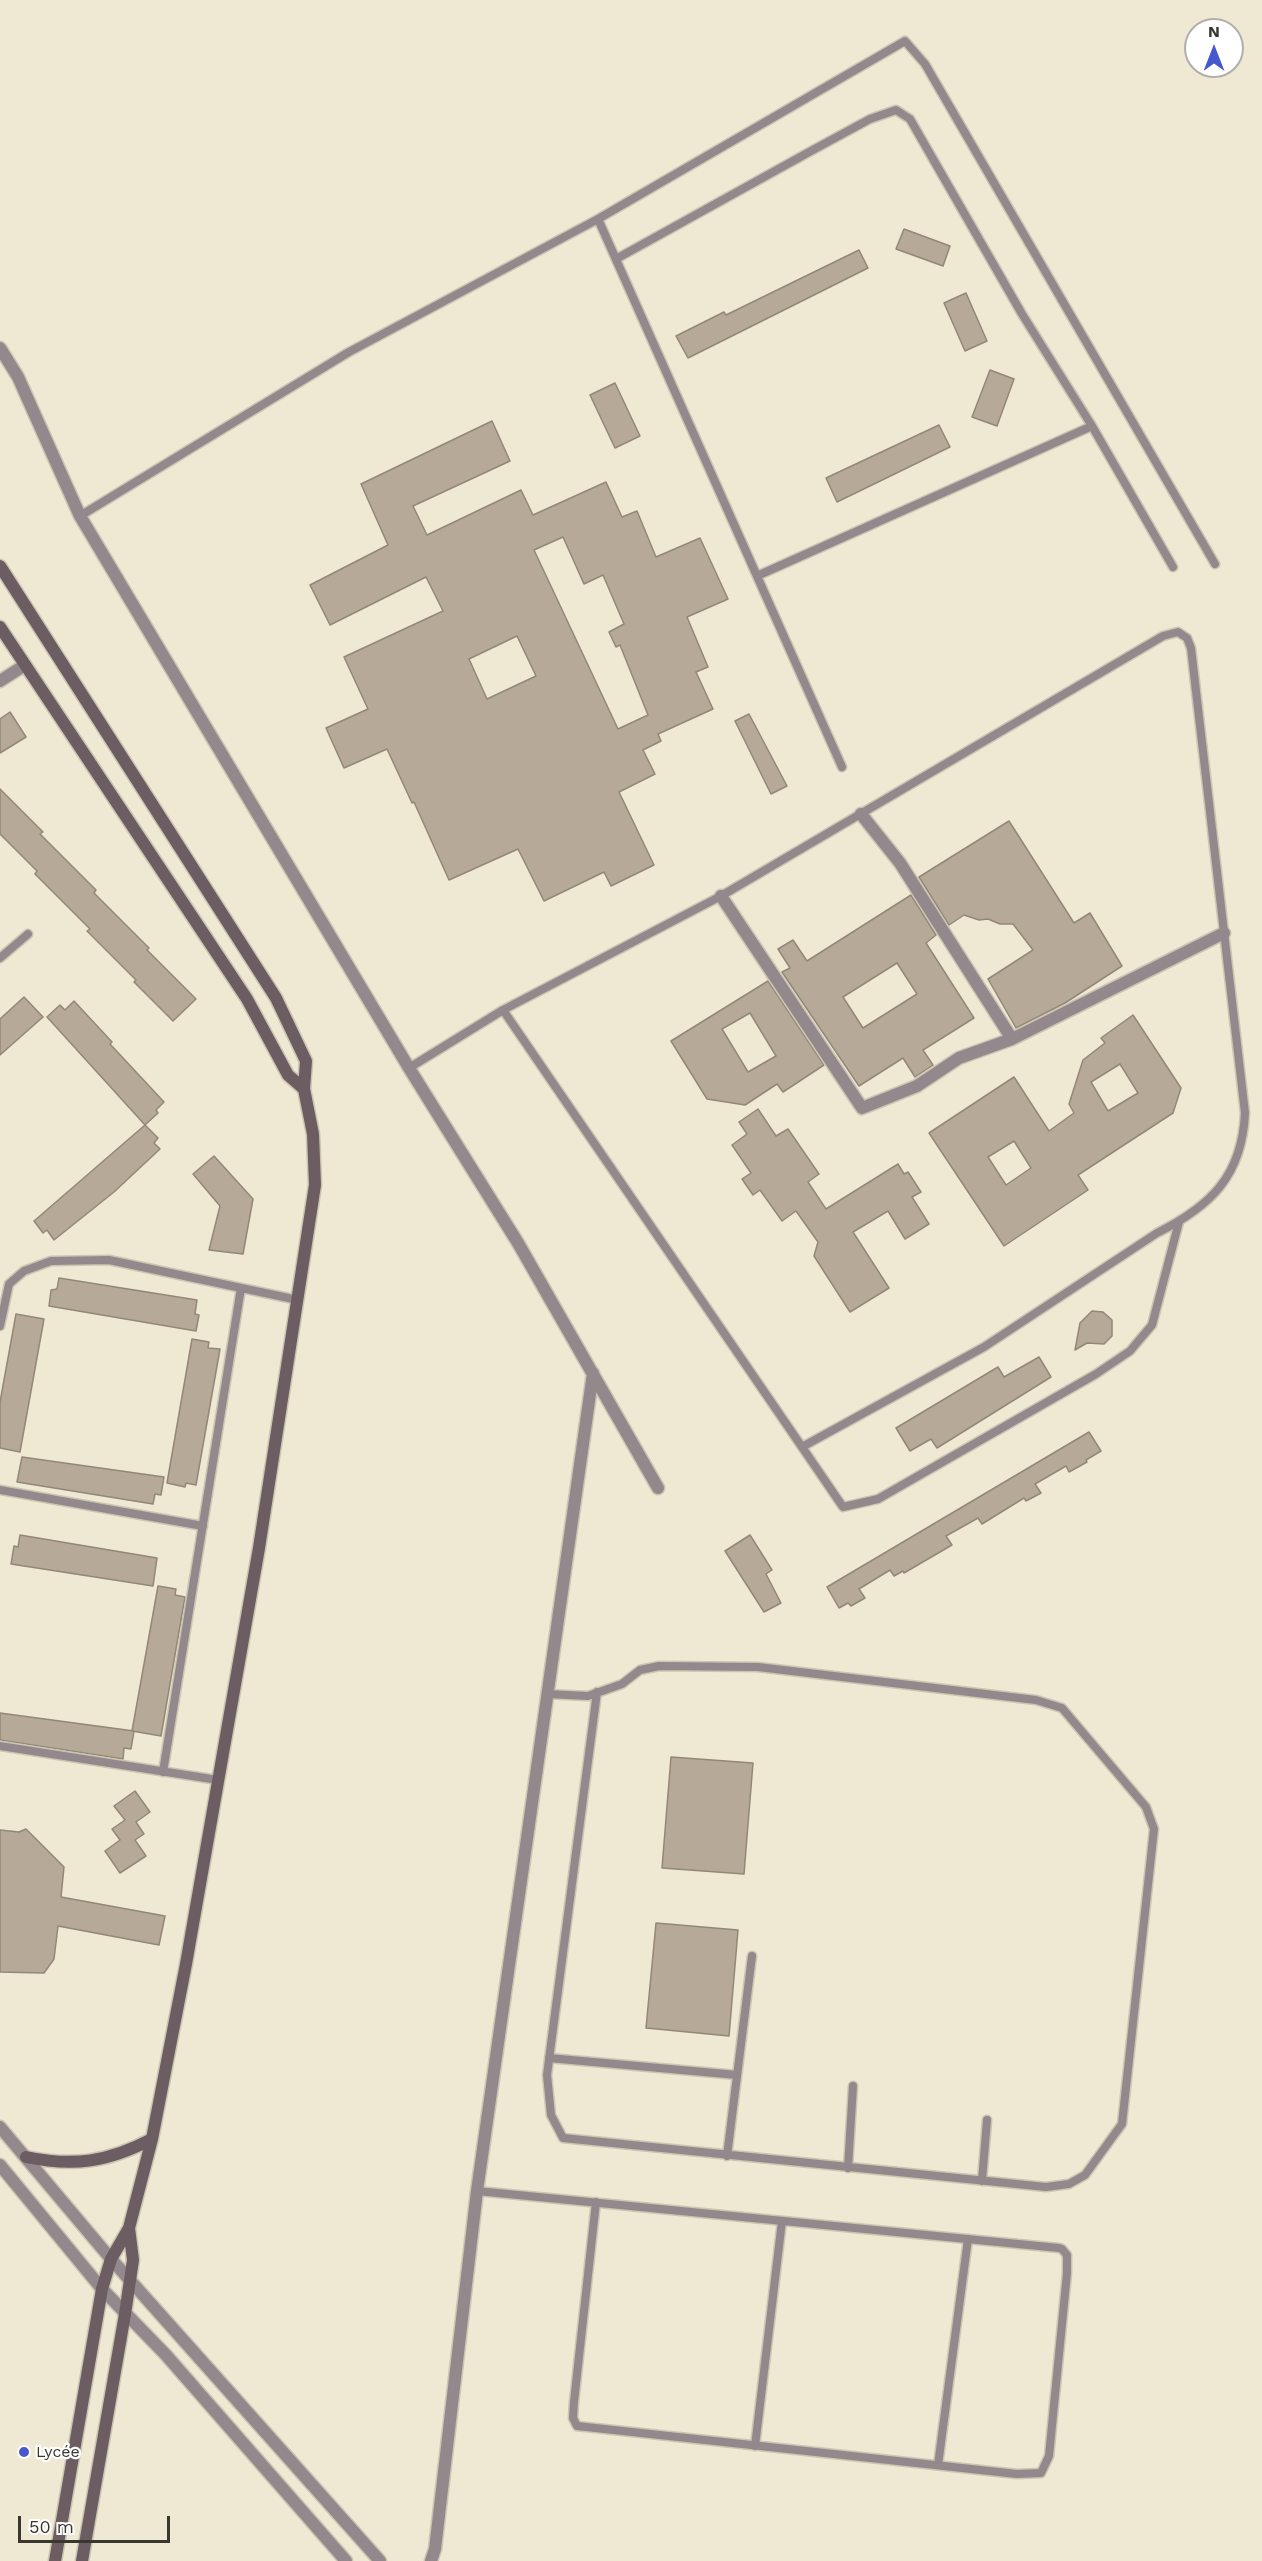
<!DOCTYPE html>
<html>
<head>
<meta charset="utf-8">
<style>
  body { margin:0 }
  #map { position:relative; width:1262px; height:2561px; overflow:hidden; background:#efe8d3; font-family:"Work Sans",sans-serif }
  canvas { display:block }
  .north { position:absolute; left:1184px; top:18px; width:60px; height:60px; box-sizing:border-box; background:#fff; border:2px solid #b0afac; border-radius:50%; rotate:0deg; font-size:16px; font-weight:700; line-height:24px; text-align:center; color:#3a372f }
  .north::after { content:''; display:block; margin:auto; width:21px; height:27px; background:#4757cc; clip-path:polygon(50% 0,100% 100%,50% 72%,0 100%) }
  .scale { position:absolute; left:18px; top:2516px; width:152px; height:27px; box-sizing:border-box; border:3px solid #3a372f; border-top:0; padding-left:8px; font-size:18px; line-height:21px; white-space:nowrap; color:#3a372f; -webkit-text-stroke:4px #fff; paint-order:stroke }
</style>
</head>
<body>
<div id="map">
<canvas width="1262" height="2561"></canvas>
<div class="north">N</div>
<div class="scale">50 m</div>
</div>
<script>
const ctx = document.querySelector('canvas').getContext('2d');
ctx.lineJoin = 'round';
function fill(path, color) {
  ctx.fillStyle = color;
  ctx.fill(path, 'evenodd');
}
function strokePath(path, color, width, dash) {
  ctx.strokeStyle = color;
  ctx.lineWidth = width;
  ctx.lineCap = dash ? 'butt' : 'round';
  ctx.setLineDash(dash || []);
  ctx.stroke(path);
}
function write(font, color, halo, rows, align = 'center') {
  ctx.font = font + ' "Work Sans",sans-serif';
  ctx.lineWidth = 4.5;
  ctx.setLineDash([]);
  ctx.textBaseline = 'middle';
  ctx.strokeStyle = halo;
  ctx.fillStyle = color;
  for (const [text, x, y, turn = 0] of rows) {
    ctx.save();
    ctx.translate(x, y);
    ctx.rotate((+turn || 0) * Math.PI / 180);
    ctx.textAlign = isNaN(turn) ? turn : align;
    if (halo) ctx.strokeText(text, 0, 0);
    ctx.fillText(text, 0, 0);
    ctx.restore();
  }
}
const building = new Path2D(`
  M904,229L950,246L943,266L896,249Z
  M859,250L868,268L688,358L676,336L724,312L726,315Z
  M966,293L987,341L965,351L944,303Z
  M990,370L1014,379L997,426L972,417Z
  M615,383L640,436L615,448L590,395Z
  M492,421L510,461L413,506L427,535L521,490L533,515L606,482L622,517L637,511L656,557L700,538L728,599L687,617L708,667L696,672L713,709L658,734L661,741L643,750L655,774L619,792L654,865L611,886L604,872L544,901L518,849L449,880L414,802L412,803L387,749L344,768L326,728L368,709L344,657L443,611L426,577L330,625L310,585L388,545L361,484ZM563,537L584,584L603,575L624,624L609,632L616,647L620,645L648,715L618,729L534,550ZM517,636L536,676L487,699L469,659Z
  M939,425L950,447L837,502L826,478Z
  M10,712L26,737L0,753V719Z
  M749,714L787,786L771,794L735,721Z
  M0,789L43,832L40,834L96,890L94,893L149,948L147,950L196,999L173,1021L134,982L136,980L87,931L90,929L35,874L37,871L0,834Z
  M1009,821L1074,923L1090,913L1122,966L1065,1003L1016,1028L988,979L1033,950L1013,924H1000L988,919L979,920L964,915L949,925L919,877Z
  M911,895L936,935L926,943L974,1018L923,1050L933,1065L915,1077L903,1058L859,1086L782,972L790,968L778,949L793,940L807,961ZM897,963L917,994L863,1028L843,997Z
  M768,981L824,1065L783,1092L777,1084L745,1105L707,1099L671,1041ZM750,1013L776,1056L748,1072L722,1029Z
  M24,997L43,1017L0,1055V1019Z
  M74,1001L112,1042L110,1044L164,1102L156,1110L158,1113L145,1125L47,1017L60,1005L65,1010Z
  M1133,1015L1181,1088L1173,1113L1078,1175L1088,1190L1004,1246L929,1133L1014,1077L1049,1131L1074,1113L1069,1104L1083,1060L1105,1043L1101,1038ZM1120,1064L1138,1093L1108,1111L1091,1082ZM1014,1141L1031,1168L1006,1185L988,1157Z
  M758,1109L776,1136L788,1129L819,1174L808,1182L826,1209L898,1164L904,1174L908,1172L921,1192L912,1197L929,1224L905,1239L888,1211L853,1232L889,1288L850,1312L814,1256L818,1242L796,1211L782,1221L760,1190L753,1195L742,1179L751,1173L732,1145L747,1134L739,1122Z
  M145,1125L158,1138L154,1143L160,1149L114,1192L54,1240L47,1230L43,1233L34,1221Z
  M214,1156L253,1199L243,1254L209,1250L220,1206L193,1174Z
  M59,1278L197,1300L195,1314L199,1315L196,1331L49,1306L51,1290L57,1289Z
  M1092,1311L1103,1312L1112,1320V1336L1104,1344L1087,1343L1075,1350L1080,1323Z
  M16,1314L44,1319L20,1452L0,1448V1402Z
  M192,1339L209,1342L208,1348L220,1349L196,1485L186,1483L185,1487L167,1483Z
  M1039,1357L1051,1377L937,1448L931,1439L910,1451L896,1428L998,1367L1004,1377Z
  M1089,1432L1101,1451L1086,1460L1087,1462L1069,1472L1066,1466L1035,1484L1041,1493L1026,1501L1024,1498L982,1524L978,1518L946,1536L952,1545L904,1573L903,1571L894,1576L890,1570L859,1589L865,1598L851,1606L848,1603L839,1608L827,1587Z
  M22,1457L164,1477L161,1495L155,1494L153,1504L17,1482Z
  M20,1535L157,1558L153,1586L11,1564L14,1546L18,1547Z
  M750,1535L772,1570L766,1574L781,1603L764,1612L725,1551Z
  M158,1586L176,1589L175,1595L185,1597L161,1736L132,1731Z
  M0,1713L134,1731L131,1749L124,1748L123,1759L0,1740Z
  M671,1757L753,1763L744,1874L662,1868Z
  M135,1791L150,1812L136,1822L144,1834L135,1840L146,1856L120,1873L105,1851L120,1840L112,1829L125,1820L114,1806Z
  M26,1829L64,1867L61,1897L165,1916L159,1945L58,1926L54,1959L44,1973L0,1972V1830L19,1832Z
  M656,1923L738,1930L729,2036L646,2028Z`);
fill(building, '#b6a998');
strokePath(building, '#938777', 1.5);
const lane = new Path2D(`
  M598,219L842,767
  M616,259L811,151L870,119L896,110L910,119L1022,314L1092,426L1173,567
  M80,516L349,352L598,219L905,41L925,64L1215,564
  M757,576L1092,426
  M0,958L28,934
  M409,1068L503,1010L721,896L1163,636L1178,632L1187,638L1191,648L1245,1113C1242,1176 1211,1206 1157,1233L984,1347L802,1447L503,1010
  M0,1326L9,1284L24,1271L51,1261L109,1260L298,1300
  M802,1447L843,1507L878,1499L1096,1374L1130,1351L1152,1325L1179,1222
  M0,1490L203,1526
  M547,1694L588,1696L622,1684L640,1670L659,1666L758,1667L1036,1700L1062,1708L1146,1807L1154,1829L1122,2124L1085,2175L1069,2184L1046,2187L563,2138L551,2115L547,2075L597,1692
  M0,1746L218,1780
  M163,1772L241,1288
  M549,2058L737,2075
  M727,2156L752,1956
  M848,2168L853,2086
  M982,2181L987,2120
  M477,2191L1059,2248L1062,2249L1067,2255V2273L1049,2456L1041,2473L1017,2474L577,2426L573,2418L574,2402L596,2202
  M755,2446L782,2221
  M938,2465L968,2239`);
const street = new Path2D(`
  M0,348L18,377L80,516L409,1068L518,1243L658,1488
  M0,681L25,665
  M861,814L900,863L1012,1039
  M721,896L862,1108L917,1086L959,1058L1012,1039L1224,933
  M0,2127L111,2259L380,2561
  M0,2165L102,2289L166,2355L346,2561
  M431,2561L435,2549L477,2191L593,1373`);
const secondary = new Path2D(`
  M0,566L276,998L306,1061L304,1089L313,1134L315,1185L259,1548L186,1964L152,2139L129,2228L111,2259L102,2289L55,2561
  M0,627L247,999L288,1075L304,1089
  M26,2157C74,2167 108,2162 152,2139
  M82,2561L125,2314L133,2260L129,2228`);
strokePath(lane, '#cbc5b2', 11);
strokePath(street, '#cbc5b2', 15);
strokePath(secondary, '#cbc5b2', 15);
strokePath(lane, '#93898d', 8);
strokePath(street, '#93898d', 12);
strokePath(secondary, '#6b5d62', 12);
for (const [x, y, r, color] of [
  [24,2452,6,"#4757cc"]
]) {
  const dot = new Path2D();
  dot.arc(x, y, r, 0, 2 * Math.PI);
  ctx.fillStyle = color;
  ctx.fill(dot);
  strokePath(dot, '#fff', 2);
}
write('16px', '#3a372f', '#fff', [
  ["Lycée",36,2452]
], 'left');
</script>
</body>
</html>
